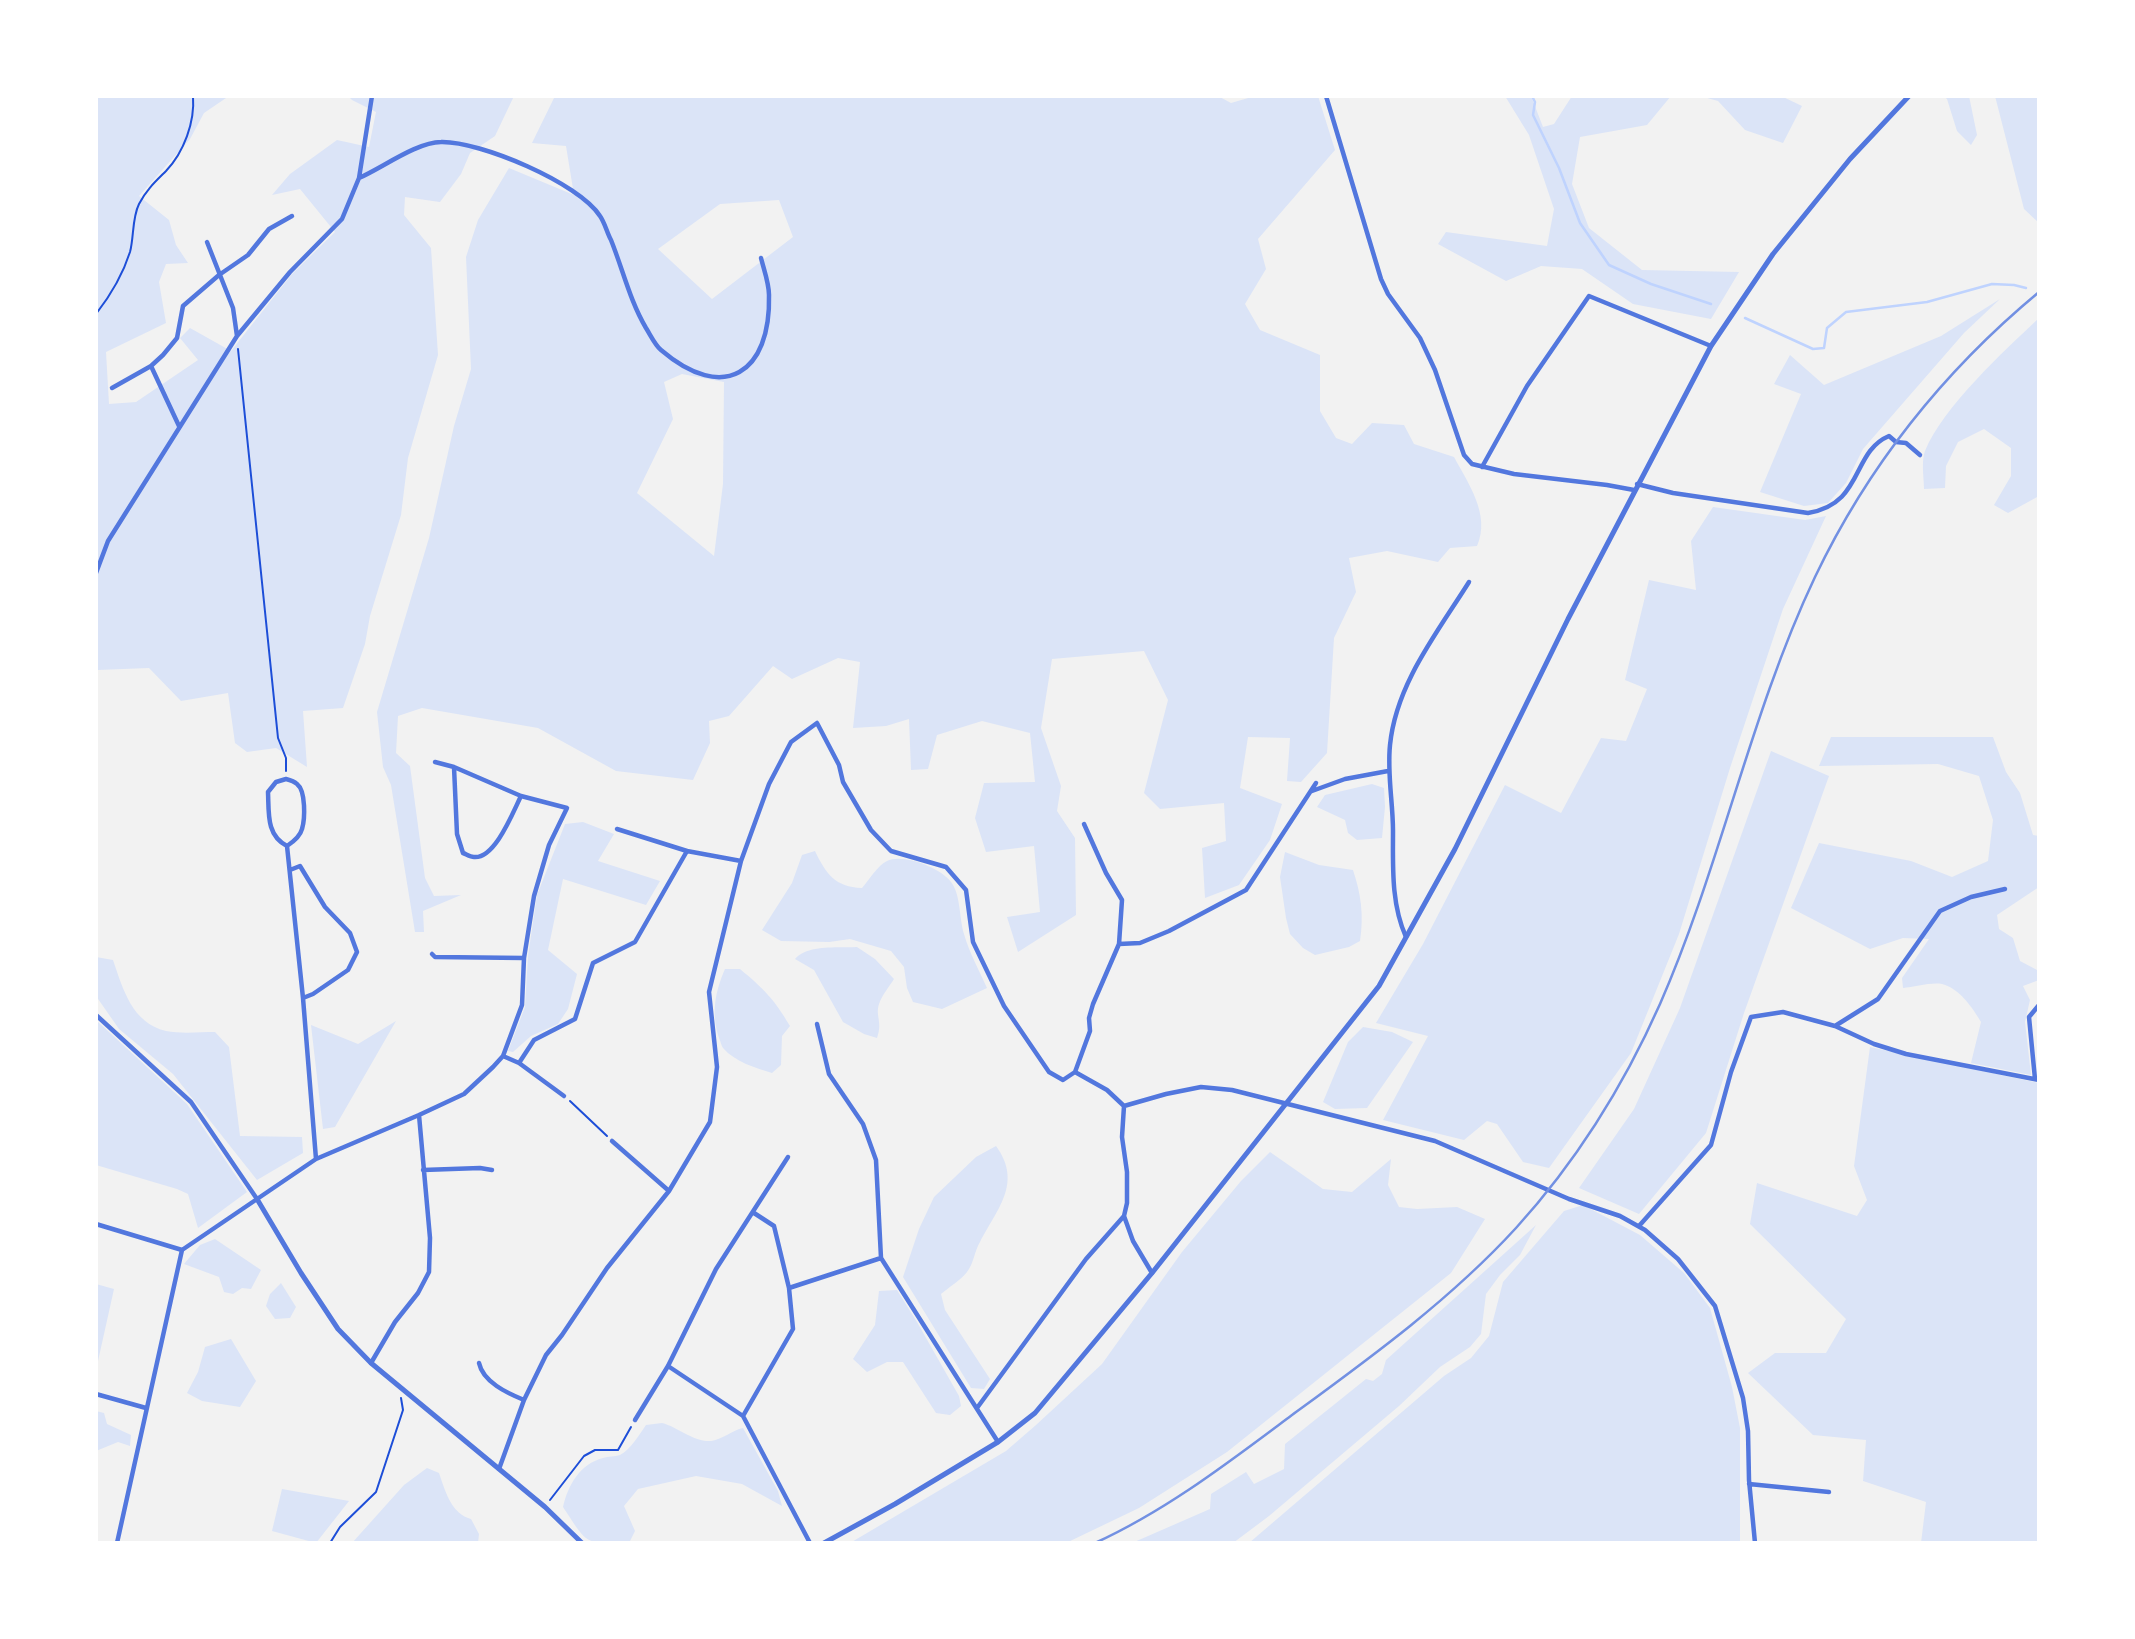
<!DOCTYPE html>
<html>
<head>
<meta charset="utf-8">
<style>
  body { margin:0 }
  #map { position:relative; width:2135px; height:1639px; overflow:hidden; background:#f2f2f2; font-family:"Work Sans",sans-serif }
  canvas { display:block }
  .frame { position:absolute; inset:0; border:98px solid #fff; pointer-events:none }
</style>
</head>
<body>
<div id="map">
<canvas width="2135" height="1639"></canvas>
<div class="frame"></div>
</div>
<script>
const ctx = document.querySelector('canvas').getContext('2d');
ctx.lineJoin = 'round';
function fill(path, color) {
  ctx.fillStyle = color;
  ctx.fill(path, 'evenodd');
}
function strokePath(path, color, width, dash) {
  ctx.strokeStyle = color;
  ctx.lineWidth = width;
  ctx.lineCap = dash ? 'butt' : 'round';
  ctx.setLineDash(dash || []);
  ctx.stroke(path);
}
fill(new Path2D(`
  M96,96H229L204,113L190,139L139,196L169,220L176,245L188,263L166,264L159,282L166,323L106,352L109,404L136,402L198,360L180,338L190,328L231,351L292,274L335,232L300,189L272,195L290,174L337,140L369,147L376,112L352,100L348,96H514L495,136L470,153L461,174L440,202L405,197L404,215L431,248L438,355L408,458L401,515L370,616L365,644L343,708L303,711L307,767L276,748L247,752L235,743L228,693L181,701L149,668L98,670L96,674Z
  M555,96H1218L1231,103L1255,96H1318L1335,150L1258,239L1266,269L1245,304L1260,330L1320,355V411L1336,438L1352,444L1372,423L1404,425L1414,444L1454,457C1468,483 1491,515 1477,546L1450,548L1438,562L1387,551L1349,558L1356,592L1334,638L1327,753L1301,782L1287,781L1290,738L1248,737L1240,788L1282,804L1270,840L1239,885L1205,898L1202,848L1226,841L1224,803L1160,809L1144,793L1168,700L1144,651L1052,659L1041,728L1061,786L1057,811L1075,838L1076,915L1018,952L1007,917L1040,912L1034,846L986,852L975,818L984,783L1035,782L1030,733L982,721L937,735L928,769L911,770L909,719L886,726L853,728L860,662L838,658L792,679L773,666L729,716L709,721L710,743L693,780L616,771L538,728L422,708L398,716L396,753L410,766L425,878L434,896L461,895L423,911L424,932H415L391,785L383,767L377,712L429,538L454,426L471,369L466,257L478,220L509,168L574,195L566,146L532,143ZM779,200L793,237L712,299L658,249L720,204ZM682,374L724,382L723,484L714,556L637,493L673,419L664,382Z
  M1505,96H1531L1543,127L1554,124L1572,96H1671L1647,125L1580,137L1572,184L1589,228L1642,270L1739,272L1711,319L1633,304L1582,269L1541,266L1506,281L1438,244L1446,232L1547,246L1554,209L1529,135Z
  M1700,96H1781L1802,106L1783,143L1745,130L1718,101Z
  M1943,96H1969L1977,135L1971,145L1957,131L1947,99Z
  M1995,96H2039V223L2024,209Z
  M2000,299L1964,333L1863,449L1846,483L1828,503L1804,506L1760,492L1801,394L1774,384L1790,355L1824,385L1941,336Z
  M2039,318V496L2008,513L1994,505L2011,476V448L1984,429L1958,442L1946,466L1945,488L1924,489C1924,478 1921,462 1925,451C1943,407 2004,351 2039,318Z
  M1713,507L1805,520L1826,516L1783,609L1730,768L1679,934L1631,1053L1549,1168L1523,1162L1497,1124L1487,1121L1464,1140L1383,1120L1428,1036L1376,1023L1423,944L1505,785L1561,813L1601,738L1626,741L1647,689L1625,680L1649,580L1696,590L1691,541Z
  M1831,737H1993L2006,772L2020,793L2033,835L2039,836V887L1997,915L1999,929L2013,938L2020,961L2039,971V980L2023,986L2030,1000L2025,1022L2031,1075L1971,1063L1981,1022C1973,1008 1959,988 1942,984C1931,982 1914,987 1903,988L1902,978L1929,939L1903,938L1870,949L1791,908L1819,843L1911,861L1952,877L1988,861L1993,820L1979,776L1938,764L1819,766Z
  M1771,751L1829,776L1744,1013L1706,1133L1639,1214L1579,1188L1634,1109L1680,1008Z
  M1372,784L1384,788L1385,807L1382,838L1357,840L1348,833L1345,820L1317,807L1325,795Z
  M583,822L614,834L598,861L660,881L646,905L563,879L548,950L577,974L568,1009L558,1024L531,1036L513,1052L508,1051L525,1007L528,956L537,895L565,824Z
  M815,851C826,874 835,887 862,888C869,880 878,865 887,861C903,853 941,868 951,882C961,895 959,918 964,934C969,952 979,970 987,988L942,1009L913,1002L907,988L904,967L891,951L850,939L829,942L781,941L762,930L792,883L802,855Z
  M1285,852L1319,865L1353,870C1361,894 1364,915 1360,941L1349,947L1315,955L1303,948L1290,934L1286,918L1280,877Z
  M857,947L875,959L894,979C889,987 882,995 879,1004C875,1016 883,1022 877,1038L864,1034L843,1022L814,970L795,959C808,944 838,948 857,947Z
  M96,957L113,960C123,989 132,1023 166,1031C181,1034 200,1032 215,1032L229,1047L240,1136L302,1137L303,1153L257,1180L173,1074L119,1029L96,996Z
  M725,969H740C764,989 774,999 790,1026L782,1036L781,1065L772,1073C756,1068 735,1062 723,1048C722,1047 720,1040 719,1038C711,1013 715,992 725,969Z
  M96,1020L187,1104L247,1192L198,1228L188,1194L177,1189L96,1165Z
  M396,1021L335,1127L323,1129L311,1025L358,1044Z
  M1363,1027L1392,1032L1413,1042L1367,1108L1335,1109L1323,1102L1348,1042Z
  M1870,1047L2039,1083V1543H1921L1926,1502L1863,1481L1866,1440L1813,1435L1748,1373L1775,1353H1826L1846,1319L1750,1224L1757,1183L1857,1216L1867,1200L1854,1166Z
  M996,1146C1023,1183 997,1209 980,1242C974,1252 974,1263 967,1272C960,1281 949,1287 941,1294L945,1310L990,1379L984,1389L971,1388L903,1277L919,1229L934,1197L976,1157Z
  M1270,1152L1323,1189L1352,1192L1391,1159L1388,1185L1399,1207L1417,1209L1457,1207L1485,1219L1451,1273L1227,1452L1139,1508L1066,1543H850L1006,1451L1036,1425L1102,1364L1182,1252L1241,1181Z
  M1583,1205L1640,1235L1684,1273L1710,1308L1732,1387L1740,1428V1543H1249L1444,1376L1471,1358L1489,1336L1503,1282L1564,1211Z
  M1536,1225L1520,1255L1500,1275L1486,1294L1481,1334L1470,1347L1440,1367L1399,1406L1269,1516L1233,1543H1132L1210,1509L1211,1494L1246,1472L1254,1484L1284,1469L1285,1444L1366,1379L1373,1381L1382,1374L1386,1360Z
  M215,1239L261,1270L251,1289L242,1288L233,1294L224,1292L219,1277L184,1264L200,1245Z
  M281,1283L296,1307L290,1318L275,1319L266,1306L270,1294Z
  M96,1284L114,1289L96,1370Z
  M897,1290L917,1322L959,1396L961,1406L950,1415L936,1413L903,1362H887L867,1372L853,1359L875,1325L879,1291Z
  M231,1339L256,1381L240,1407L202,1401L187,1393L198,1372L205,1347Z
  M96,1411L104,1413L107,1424L131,1435L130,1446L118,1442L96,1451Z
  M662,1423C678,1427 693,1442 711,1441C721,1440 733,1430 743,1428L778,1491L782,1506L742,1484L696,1476L638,1489L624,1506L635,1531L629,1543C583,1543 589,1546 563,1507C568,1485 580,1464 603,1458C608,1456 615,1457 620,1455C631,1449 639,1435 646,1425Z
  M427,1468L439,1473C445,1490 451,1514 471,1519L479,1534L478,1543H352L404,1485Z
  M282,1489L349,1501L316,1543L272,1531Z`), '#dbe4f7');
strokePath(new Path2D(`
  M1532,96L1535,102L1533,115L1559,168L1580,223L1609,265L1651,284L1711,304
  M1745,318L1813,349L1824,348L1827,328L1846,312L1927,302L1992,284L2014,285L2026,288`), '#bfd3fe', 2.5);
strokePath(new Path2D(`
  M96,314C110,296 123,274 130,252C134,237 132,218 139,204C146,190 156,181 166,171C184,152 195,122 193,96
  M238,349L278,738L286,758V771
  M570,1101L607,1136
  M550,1500L584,1456L595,1450H618L631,1427
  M330,1543L340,1527L376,1492L403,1410L401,1398`), '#1d4ed8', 2);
strokePath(new Path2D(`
  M1326,96L1381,279L1388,294L1420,338L1435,370L1464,455L1472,464L1514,474L1607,485L1634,490
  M359,178C382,168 417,142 441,142C480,141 579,183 600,216C605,223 607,233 611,240C623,270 630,301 646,328C651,336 655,345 661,350C724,404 771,373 769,295C769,283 764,270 761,258
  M207,242L233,308L237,336
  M151,366L179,426
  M112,388L151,366L163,355L177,338L183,306L219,275L248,255L269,229L292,216
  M1482,467L1527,386L1589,296L1711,346
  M1637,484L1673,493L1808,513C1864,504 1851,452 1889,436L1896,442L1906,443L1920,455
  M96,573L108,541L237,336L290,272L342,219L359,178L372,96
  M454,767L457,834L463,853C466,854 470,857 474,857C495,859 513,812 521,796
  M286,779C290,780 294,781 297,784C306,791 305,819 302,829C300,837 293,842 287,846C266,835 269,813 268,792L276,782Z
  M1312,791L1345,779L1388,771
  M1084,824L1106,873L1122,900L1119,944
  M617,829L687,851
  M287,846L303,998L316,1159
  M290,870L300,866L325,907L350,933L357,952L348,970L313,994L303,998
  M1406,937C1391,904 1393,866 1393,831C1393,802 1387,774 1390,745C1396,684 1437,633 1469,582
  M432,954L435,957L524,958
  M96,1015L191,1102L257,1199
  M817,1024L829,1074L863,1124L876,1160L881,1258L998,1442
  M1835,1026L1878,999L1940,911L1971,897L2005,889
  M503,1056L519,1063L534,1040L575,1019L593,963L635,942L687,851L741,861
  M519,1063L564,1096
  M1075,1072L1090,1031L1089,1018L1093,1004L1119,944L1140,943L1169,931L1246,890L1316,783
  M2035,1079L2029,1017L2039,1005
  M1124,1106L1122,1137L1127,1172V1203L1124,1216L1133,1241L1152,1273
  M612,1141L669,1191
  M423,1170L480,1168L492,1170
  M96,1224L182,1250
  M1639,1226L1711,1145L1731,1072L1751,1017L1783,1012L1835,1026L1874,1044L1906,1054L2039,1080
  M789,1288L881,1258
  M371,1363L395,1322L418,1293L429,1272L430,1238L419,1115
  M479,1363C483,1382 507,1393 524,1400
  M668,1366L743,1416L810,1543
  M96,1394L146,1408
  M977,1408L1086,1259L1124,1216
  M743,1416L793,1329L789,1288L774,1226L754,1213
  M635,1420L668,1366L716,1269L788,1157
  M499,1469L524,1400L546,1355L562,1335L607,1268L669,1191L710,1122L717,1067L709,992L741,861L769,784L791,742L817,723L839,765L843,782L871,830L891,851L946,867L966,890L973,942L1004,1006L1049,1072L1063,1080L1075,1072L1107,1090L1124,1106L1166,1094L1201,1087L1232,1090L1435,1141L1569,1199L1620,1216L1645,1230L1678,1259L1715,1306L1743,1398L1748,1431L1749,1480L1755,1543
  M1749,1484L1829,1492
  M117,1543L182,1250L316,1159L419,1115L464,1094L493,1067L503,1056L522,1005L524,958L534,896L549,845L567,808L521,796L454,767L435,762`), '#5277de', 4.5);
strokePath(new Path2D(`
  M257,1199L301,1273L338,1329L371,1363L545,1507L582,1543
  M824,1543L895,1504L998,1442L1035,1413L1152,1273L1379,986L1455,849L1568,619L1711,346L1773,254L1850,159L1909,96`), '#5277de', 5);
strokePath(new Path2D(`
  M1095,1543C1167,1510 1229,1462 1292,1415C1370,1358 1450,1300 1516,1228C1576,1162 1624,1085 1660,1004C1721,865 1750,714 1815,577C1868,466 1945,370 2039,292`), '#7290e2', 2.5);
</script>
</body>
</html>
